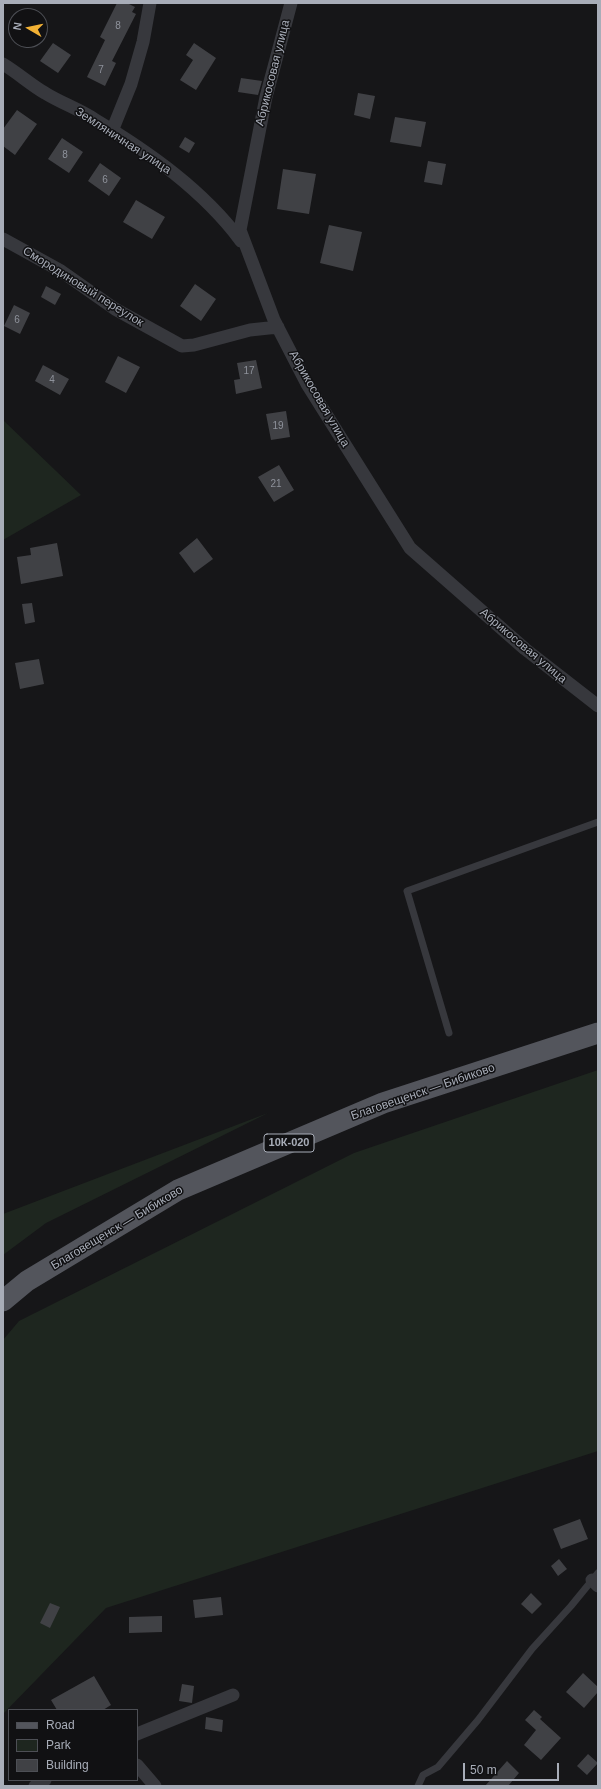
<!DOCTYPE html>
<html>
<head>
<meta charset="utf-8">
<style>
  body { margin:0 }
  #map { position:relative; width:601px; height:1789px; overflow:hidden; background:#161618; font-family:Helvetica,sans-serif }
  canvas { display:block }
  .frame { position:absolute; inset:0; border:4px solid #a8adb8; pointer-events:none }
  .legend { position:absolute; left:8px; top:1709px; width:130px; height:72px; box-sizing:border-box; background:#111113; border:1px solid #4d4f55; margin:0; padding:5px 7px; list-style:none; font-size:12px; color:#a8adb8 }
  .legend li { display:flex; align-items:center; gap:8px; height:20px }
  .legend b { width:20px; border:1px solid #4d4f55 }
  .north { position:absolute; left:8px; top:8px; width:40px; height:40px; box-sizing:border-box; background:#111113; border:1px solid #4d4f55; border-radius:50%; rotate:279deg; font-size:11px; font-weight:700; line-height:16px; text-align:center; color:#a8adb8 }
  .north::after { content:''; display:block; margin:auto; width:14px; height:18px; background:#f2b134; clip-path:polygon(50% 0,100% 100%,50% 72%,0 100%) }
  .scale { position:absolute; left:463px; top:1763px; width:96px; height:18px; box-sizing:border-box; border:2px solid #a8adb8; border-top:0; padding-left:5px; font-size:12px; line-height:14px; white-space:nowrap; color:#a8adb8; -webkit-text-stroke:3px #111113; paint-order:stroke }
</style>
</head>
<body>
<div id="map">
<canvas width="601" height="1789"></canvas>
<div class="frame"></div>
<ul class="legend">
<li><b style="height:5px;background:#53555c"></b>Road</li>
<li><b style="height:11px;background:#1e261f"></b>Park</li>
<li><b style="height:11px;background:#404145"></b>Building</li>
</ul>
<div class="north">N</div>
<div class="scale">50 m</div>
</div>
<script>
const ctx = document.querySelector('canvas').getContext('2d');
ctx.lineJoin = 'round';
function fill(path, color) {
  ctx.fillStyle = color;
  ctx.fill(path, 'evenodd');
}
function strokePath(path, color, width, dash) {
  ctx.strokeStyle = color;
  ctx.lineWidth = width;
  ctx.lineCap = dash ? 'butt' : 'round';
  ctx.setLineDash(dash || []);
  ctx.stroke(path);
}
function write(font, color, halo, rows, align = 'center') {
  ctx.font = font + ' Helvetica,sans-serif';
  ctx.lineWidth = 3;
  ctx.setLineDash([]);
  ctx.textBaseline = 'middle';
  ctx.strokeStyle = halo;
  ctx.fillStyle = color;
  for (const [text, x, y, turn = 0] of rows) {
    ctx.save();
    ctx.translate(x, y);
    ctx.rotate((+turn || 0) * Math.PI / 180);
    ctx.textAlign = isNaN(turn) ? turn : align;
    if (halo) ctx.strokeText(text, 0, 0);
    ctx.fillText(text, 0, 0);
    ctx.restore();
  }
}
fill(new Path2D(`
  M3,420L81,495L3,540Z
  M598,1070V1451L106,1608L3,1714V1340L19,1321L354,1153Z
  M268,1113L46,1223L3,1255V1214Z`), '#1e261f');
fill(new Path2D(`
  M117,3H127L135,7L132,12L136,14L112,61L116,63L105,86L87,77L105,40L100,37Z
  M53,43L71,55L58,73L40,61Z
  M194,43L216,58L196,90L180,80L193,60L186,55Z
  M241,78L262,81L258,95L238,92Z
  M358,93L375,96L370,119L354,115Z
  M17,110L37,124L15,155L3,146V129Z
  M395,117L426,122L421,147L390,142Z
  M185,137L195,143L189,153L179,147Z
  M62,138L83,152L69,173L48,159Z
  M428,161L446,164L442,185L424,182Z
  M100,163L121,178L109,196L88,181Z
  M283,169L316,174L309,214L277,209Z
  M136,200L165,217L152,239L123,222Z
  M329,225L362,232L353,271L320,263Z
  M195,284L216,299L201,321L180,306Z
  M46,286L61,294L55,305L41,297Z
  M14,305L30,313L20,334L4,326Z
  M118,356L140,367L126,393L105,382Z
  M256,360L262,388L236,394L234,380L240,379L237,363Z
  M43,365L69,379L60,395L35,381Z
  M286,411L290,437L271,440L266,414Z
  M279,465L294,490L274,502L258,477Z
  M197,538L213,559L194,573L179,553Z
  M57,543L63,576L21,584L17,557L31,555L30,548Z
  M32,603L35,622L25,624L22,604Z
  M39,659L44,684L20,689L15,663Z
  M580,1519L588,1539L561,1549L553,1529Z
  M559,1559L567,1569L558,1576L551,1566Z
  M531,1593L542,1604L532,1614L521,1604Z
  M221,1597L223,1615L195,1618L193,1600Z
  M50,1603L60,1607L50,1628L40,1623Z
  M162,1616V1632L129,1633V1617Z
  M583,1673L598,1687V1692L584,1708L566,1692Z
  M94,1676L111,1705L103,1710H57L51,1700Z
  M182,1684L194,1686L192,1703L179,1701Z
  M534,1710L542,1717L540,1719L561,1738L541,1760L524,1745L536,1730L525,1720Z
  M206,1717L223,1720L222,1732L205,1729Z
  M588,1754L598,1763L587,1775L577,1766Z
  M507,1761L519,1773L508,1786H485Z`), '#404145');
strokePath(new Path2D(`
  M449,1033L407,891L598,822
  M418,1786L423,1775L438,1767L478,1720L532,1649L571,1606L598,1573`), '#37383d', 7);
strokePath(new Path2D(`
  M291,3L266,97L240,230L274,320L307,384L410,548L525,649L598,706
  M3,64C18,73 31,85 45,93C61,103 79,109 94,119C149,152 203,190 241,241
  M112,131L131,84L143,42L150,3
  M3,239L61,271L115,309L182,346L194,345L250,330L278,327
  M592,1580L598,1586
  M137,1734L233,1695
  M137,1765L155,1786
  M35,1786L45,1780`), '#37383d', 13);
strokePath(new Path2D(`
  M3,1301L27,1281L178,1190L383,1103L598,1033`), '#53555c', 21);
write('10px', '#8e929b', null, [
  ["8",118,26],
  ["7",101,70],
  ["8",65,155],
  ["6",105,180],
  ["6",17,320],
  ["17",249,371],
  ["4",52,380],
  ["19",278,426],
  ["21",276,484]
]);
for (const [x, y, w] of [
  [289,1143,50]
]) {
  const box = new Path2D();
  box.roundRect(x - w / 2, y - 9, w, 18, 3);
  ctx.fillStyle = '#111113';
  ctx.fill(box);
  strokePath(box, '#a8adb8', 1);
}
write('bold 11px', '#a8adb8', null, [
  ["10К-020",289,1143]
]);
write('12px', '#a8adb8', '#111113', [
  ["Абрикосовая улица",273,73,-76],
  ["Земляничная улица",123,141,33],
  ["Смородиновый переулок",83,287,32],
  ["Абрикосовая улица",319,399,60],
  ["Абрикосовая улица",523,646,40],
  ["Благовещенск — Бибиково",423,1092,-19],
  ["Благовещенск — Бибиково",117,1228,-31]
]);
</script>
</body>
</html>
